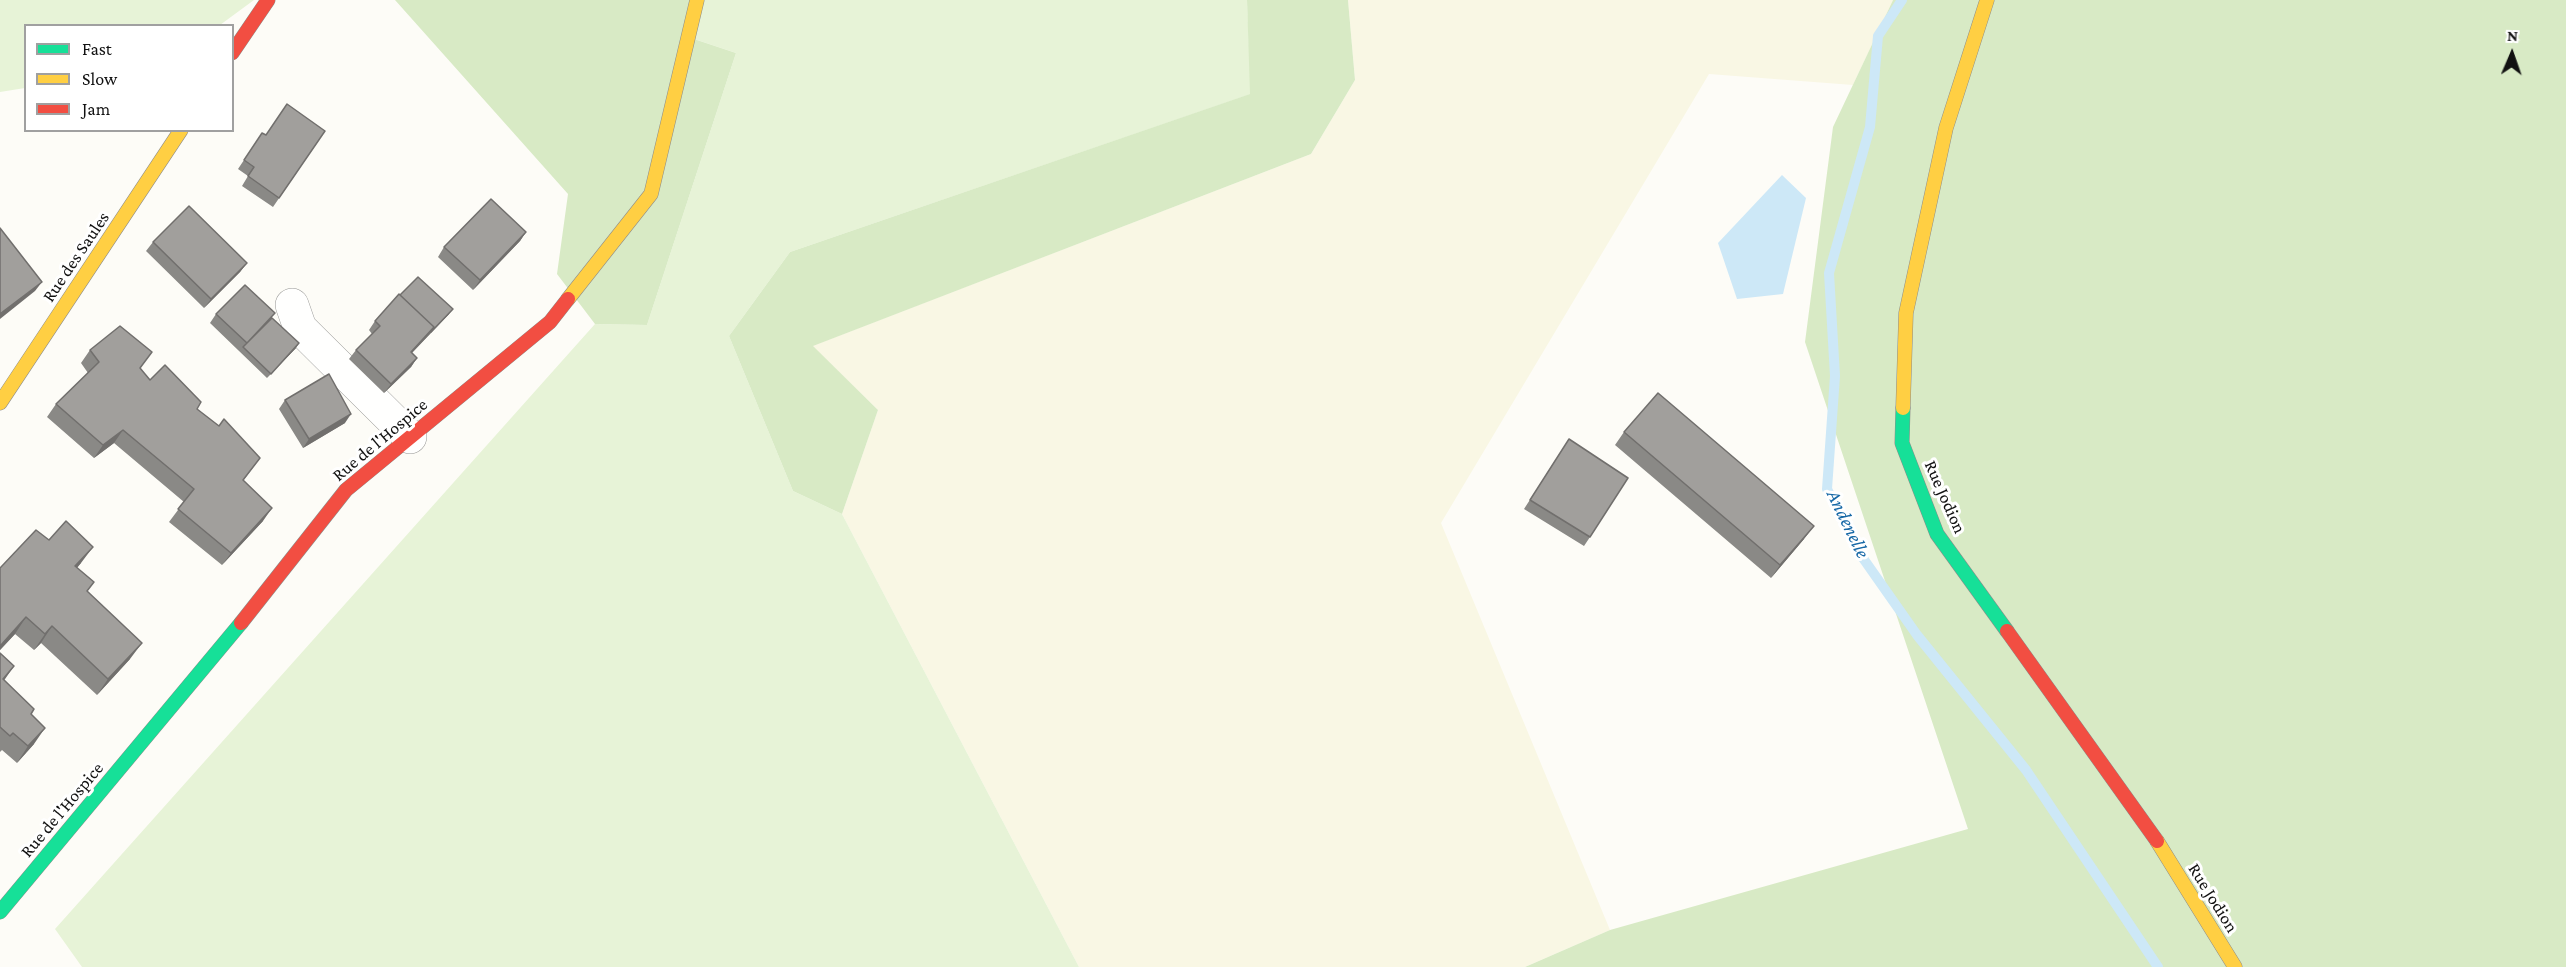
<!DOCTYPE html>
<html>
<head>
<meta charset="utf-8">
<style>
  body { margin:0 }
  #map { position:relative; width:2566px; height:967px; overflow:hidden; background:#fdfcf7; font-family:"Crimson Pro",serif }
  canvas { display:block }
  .legend { position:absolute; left:24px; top:24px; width:210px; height:108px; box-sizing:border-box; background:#fff; border:2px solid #a0a0a0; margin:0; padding:8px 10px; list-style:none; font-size:18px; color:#111 }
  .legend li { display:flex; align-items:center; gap:12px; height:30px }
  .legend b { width:30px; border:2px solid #a0a0a0 }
  .north { position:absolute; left:2482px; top:24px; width:60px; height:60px; -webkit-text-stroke:4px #fff; paint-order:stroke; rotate:2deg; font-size:16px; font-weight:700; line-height:24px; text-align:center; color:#111 }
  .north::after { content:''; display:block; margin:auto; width:21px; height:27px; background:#111; clip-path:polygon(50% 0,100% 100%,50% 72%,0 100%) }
</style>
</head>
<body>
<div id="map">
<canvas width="2566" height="967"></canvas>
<ul class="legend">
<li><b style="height:8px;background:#16e098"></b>Fast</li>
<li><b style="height:8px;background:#ffcf43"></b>Slow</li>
<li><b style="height:8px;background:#f24e42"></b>Jam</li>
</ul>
<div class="north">N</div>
</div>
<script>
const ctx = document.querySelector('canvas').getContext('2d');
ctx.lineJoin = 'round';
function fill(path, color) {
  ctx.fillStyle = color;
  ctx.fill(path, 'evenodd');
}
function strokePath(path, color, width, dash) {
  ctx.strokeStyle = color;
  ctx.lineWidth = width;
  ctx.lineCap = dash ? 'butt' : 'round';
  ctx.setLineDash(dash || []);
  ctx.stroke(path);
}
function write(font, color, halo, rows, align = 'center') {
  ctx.font = font + ' "Crimson Pro",serif';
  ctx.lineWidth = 6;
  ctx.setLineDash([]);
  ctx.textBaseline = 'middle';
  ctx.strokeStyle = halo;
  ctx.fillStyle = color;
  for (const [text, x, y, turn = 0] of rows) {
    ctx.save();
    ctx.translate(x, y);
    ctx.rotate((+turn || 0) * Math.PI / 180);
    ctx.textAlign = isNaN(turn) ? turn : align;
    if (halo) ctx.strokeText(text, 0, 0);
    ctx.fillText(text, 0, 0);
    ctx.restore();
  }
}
fill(new Path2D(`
  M1348,0H1893L1853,85L1709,74L1441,523L1610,930L1525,967H1079L842,514L878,410L812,346L1311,154L1355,80Z`), '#f9f7e4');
fill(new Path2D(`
  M0,0H254L220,25L26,26L25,88L0,92Z
  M697,0H1247L1251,94L790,252L729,336L793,491L842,514L1079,967H82L55,929L595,324L647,325L736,53L688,37Z`), '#e7f3d7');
fill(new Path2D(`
  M395,0H696L688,37L736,53L647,325L595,324L557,274L568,194Z
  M1247,0H1348L1355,80L1311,154L813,346L878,410L842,514L793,491L729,336L790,252L1250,94Z
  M1893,0H2566V967H1525L1610,930L1968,829L1805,342L1833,127Z`), '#d8eac5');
fill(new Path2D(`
  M1782,175L1806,198L1783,294L1737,299L1718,243Z`), '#cde8f7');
strokePath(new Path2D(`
  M1902,0L1878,36L1870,127L1829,273L1835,376L1827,489L1858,551L1917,635L2026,770L2158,967`), '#cde8f7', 10);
const street = new Path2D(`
  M292,305L300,328L410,437`);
const fast = new Path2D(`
  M1903,408L1902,443L1937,534L2007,631
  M0,912L241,623`);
const slow = new Path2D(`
  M568,299L651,194L697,0
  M0,403L181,130
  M1903,408L1906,313L1946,128L1987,0
  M2157,841L2235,967`);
const jam = new Path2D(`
  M232,53L268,0
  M241,623L346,490L550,322L568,299
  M2007,631L2157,841`);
strokePath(street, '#979795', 34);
strokePath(fast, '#8e8d8b', 15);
strokePath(slow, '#8e8d8b', 15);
strokePath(jam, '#8e8d8b', 15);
strokePath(street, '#fffffe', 33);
strokePath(fast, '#16e098', 14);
strokePath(slow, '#ffcf43', 14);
strokePath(jam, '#f24e42', 14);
fill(new Path2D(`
  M325,131L273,207L242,186L248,176L238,169L262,133L266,135Z
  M526,232L520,241L473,290L438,257L444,247Z
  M153,242L247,263L240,272L204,308L146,251Z
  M216,314L296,348L267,378L210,323Z
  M449,314L412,353L417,358L411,367L384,393L349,359L356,350L372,334L369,330L375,321Z
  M90,350L140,369L150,380L197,409L260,458L243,481L263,521L222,565L169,522L184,502L114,443L94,458L47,417L56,404L88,373L81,363Z
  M285,400L345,423L303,448L279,409Z
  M1624,432L1804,539L1771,578L1615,445Z
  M1569,439L1590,537L1584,546L1524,509Z
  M49,540L81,563L77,568L88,592L130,659L97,695L41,643L34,650L15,634L0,650V568Z
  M0,653L4,681L31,714L34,744L17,763L2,750L0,752Z`), '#8a8986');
fill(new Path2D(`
  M526,232L520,241L473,290L480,280Z
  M247,263L240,272L204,308L211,299Z
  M42,282L35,291L0,319V314Z
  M453,309L449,314L404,361L411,352Z
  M299,343L296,348L267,378L271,374Z
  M417,358L411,367L384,393L391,384Z
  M351,414L345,423L303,448L309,439Z
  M123,430L114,443L94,458L103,445Z
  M272,508L263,521L222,565L231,553Z
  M1814,526L1804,539L1771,578L1780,565Z
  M93,547L81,563L64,582L75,566Z
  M26,617L15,634L0,650V646Z
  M52,626L41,643L34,650L45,634Z
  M142,643L130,659L97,695L108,679Z
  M14,666L3,682V679Z
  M45,728L34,744L17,763L28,746Z`), '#716f6d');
const building = new Path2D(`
  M287,104L325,131L279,198L248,176L254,167L244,160L262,133L266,135Z
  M491,199L526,232L480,280L444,247Z
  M189,206L247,263L211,299L153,242Z
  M0,228L42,282L0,314Z
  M418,277L453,309L431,332L434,327L400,295Z
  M245,285L275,313L247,343L216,314Z
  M399,294L434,327L411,352L417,358L391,384L356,350L380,326L375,321Z
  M272,318L299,343L271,374L243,347Z
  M120,326L152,352L140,368L150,380L165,365L201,402L197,409L219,426L224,419L260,458L243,480L272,508L231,553L178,509L194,489L123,430L103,445L56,404L99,362L90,350Z
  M329,374L351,414L309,439L285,400Z
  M1658,393L1814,526L1780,565L1624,432Z
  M1569,439L1628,478L1590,537L1530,500Z
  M66,521L93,547L75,566L94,582L87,591L142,643L108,679L52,626L45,634L26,617L0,646V568L36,530L49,540Z
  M0,653L14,666L3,679L34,709L31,714L45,728L28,746L13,733L10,736L0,727Z`);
fill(building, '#a19f9c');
strokePath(building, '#716f6d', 1.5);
write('18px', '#111', '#fff', [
  ["Rue des Saules",76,257,-56],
  ["Rue de l'Hospice",380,440,-40],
  ["Rue Jodion",1945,497,66],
  ["Rue de l'Hospice",62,810,-50],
  ["Rue Jodion",2213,898,58]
]);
write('italic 20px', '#1768a6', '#fff', [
  ["Andenelle",1848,524,64]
]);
</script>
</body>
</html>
